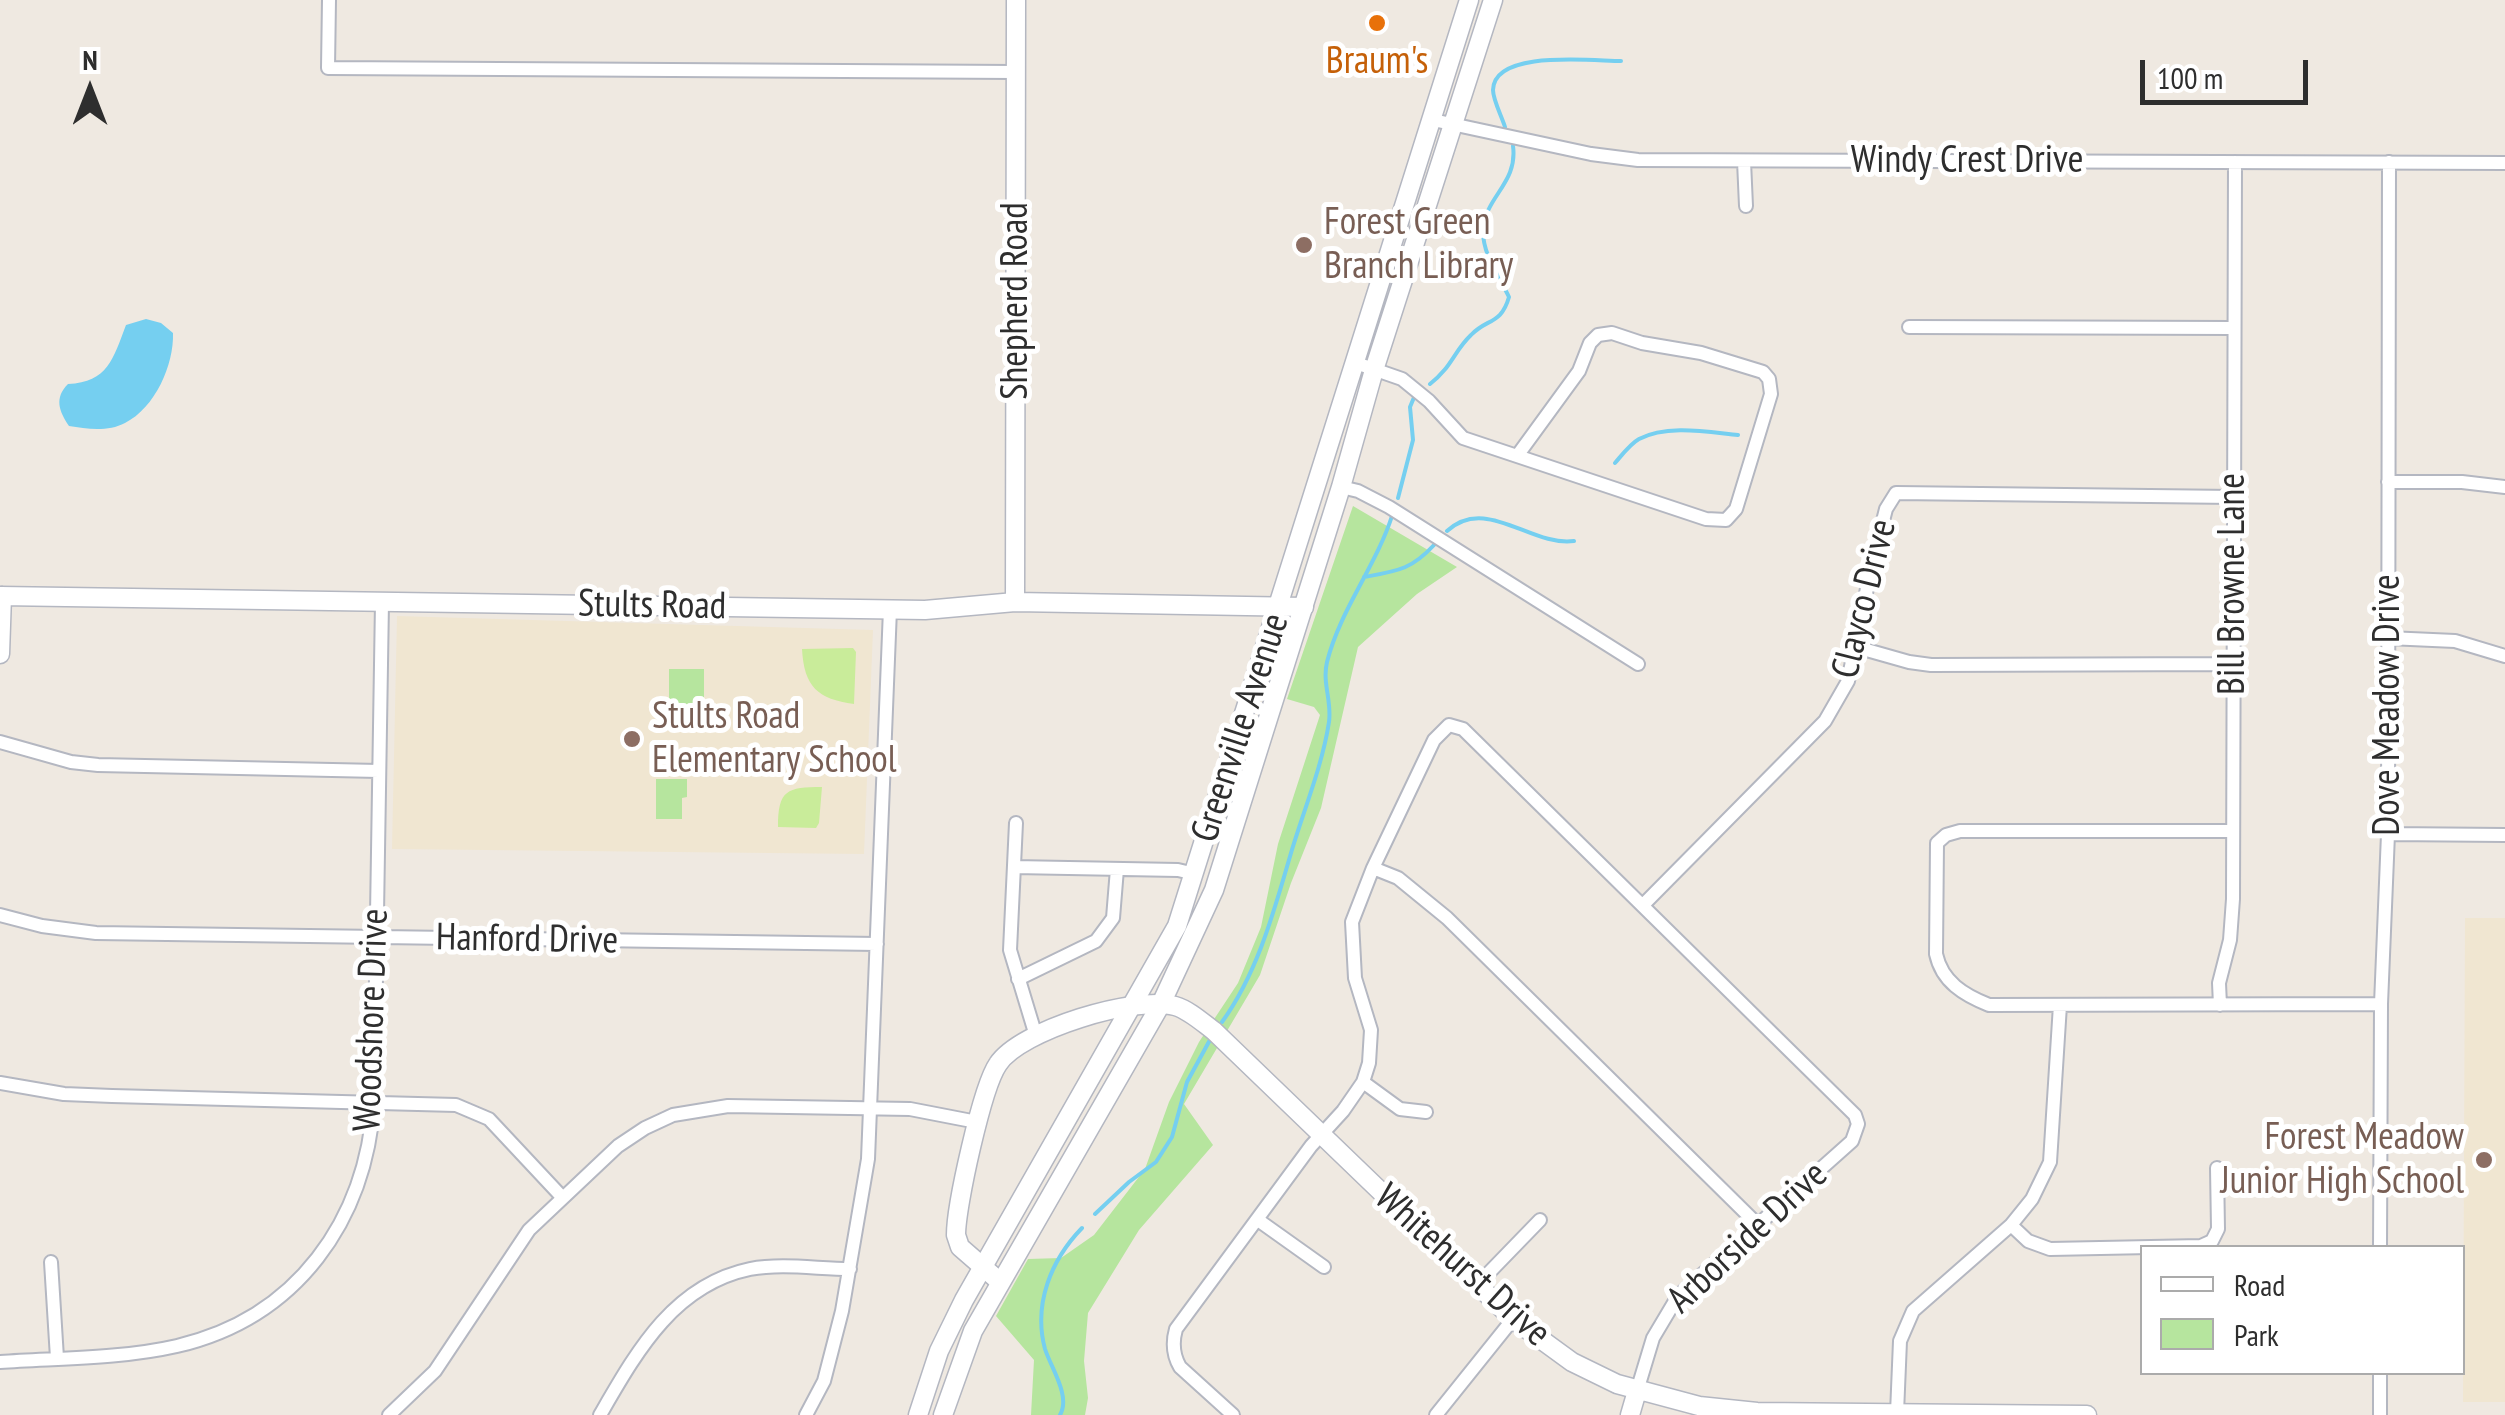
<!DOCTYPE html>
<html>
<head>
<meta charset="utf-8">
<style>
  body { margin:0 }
  #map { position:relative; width:2505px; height:1415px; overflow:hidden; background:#efe9e1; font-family:"PT Sans Narrow",sans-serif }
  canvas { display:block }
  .legend { position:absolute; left:2140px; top:1245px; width:325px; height:130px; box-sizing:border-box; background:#fff; border:2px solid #ababab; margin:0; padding:12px 18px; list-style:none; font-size:30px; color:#2e2e2e }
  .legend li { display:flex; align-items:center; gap:20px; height:50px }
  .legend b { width:50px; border:2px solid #ababab }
  .north { position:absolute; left:40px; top:40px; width:100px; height:100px; -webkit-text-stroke:8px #fff; paint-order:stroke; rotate:0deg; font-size:28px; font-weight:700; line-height:40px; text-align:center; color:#2e2e2e }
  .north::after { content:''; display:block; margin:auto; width:35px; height:45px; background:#2e2e2e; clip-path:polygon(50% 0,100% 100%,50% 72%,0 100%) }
  .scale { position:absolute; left:2140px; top:60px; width:168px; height:45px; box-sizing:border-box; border:5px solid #2e2e2e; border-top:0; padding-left:12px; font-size:30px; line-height:35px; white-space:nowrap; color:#2e2e2e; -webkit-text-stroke:8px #fff; paint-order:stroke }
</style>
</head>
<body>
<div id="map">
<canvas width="2505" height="1415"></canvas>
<ul class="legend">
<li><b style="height:12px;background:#fff"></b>Road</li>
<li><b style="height:28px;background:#b6e59e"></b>Park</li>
</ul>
<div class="north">N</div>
<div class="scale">100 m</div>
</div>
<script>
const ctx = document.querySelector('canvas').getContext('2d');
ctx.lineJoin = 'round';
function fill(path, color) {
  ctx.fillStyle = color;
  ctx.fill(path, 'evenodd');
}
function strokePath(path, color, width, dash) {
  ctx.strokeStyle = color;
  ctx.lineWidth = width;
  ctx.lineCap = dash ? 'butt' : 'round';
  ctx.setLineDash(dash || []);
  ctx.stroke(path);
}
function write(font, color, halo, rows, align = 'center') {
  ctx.font = font + ' "PT Sans Narrow",sans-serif';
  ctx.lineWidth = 10;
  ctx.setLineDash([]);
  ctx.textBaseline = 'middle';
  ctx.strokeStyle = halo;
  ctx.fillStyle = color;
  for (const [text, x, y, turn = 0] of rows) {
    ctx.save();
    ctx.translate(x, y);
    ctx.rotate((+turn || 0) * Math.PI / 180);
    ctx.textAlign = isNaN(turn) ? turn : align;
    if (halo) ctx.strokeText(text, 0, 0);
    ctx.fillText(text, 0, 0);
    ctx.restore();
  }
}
fill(new Path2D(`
  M397,616L873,630L864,854L392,849Z
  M2465,918H2505V1402H2463Z`), '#f0e6d1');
fill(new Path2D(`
  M1353,506L1457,567L1417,594L1358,647L1321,808L1291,883L1260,975L1184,1104L1213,1145L1139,1230L1088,1313L1084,1361L1088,1398L1085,1415H1031L1034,1360L996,1316L1028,1259L1061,1258L1094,1235L1145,1169L1169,1102L1199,1042L1238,983L1261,927L1278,844L1320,715L1314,707L1287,699Z
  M669,669H704V723H673V715H669Z
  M656,779H687V797L682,798V819H656Z`), '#b6e59e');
fill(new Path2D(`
  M853,648L856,652L854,704C818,699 804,687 802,649Z
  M822,787L819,823L816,828L778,827C778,790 787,787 822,787Z`), '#c9ec9a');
fill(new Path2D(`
  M146,319L161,323L173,333C174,365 155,408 125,423C108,432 87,429 69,426C59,411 54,398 68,384C108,382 113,359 126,325Z`), '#75cff0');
strokePath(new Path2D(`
  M1505,127C1502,117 1493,100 1493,90C1494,49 1593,61 1621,61
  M1430,384C1452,367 1454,351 1471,335C1487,318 1501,325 1509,297C1499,276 1482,254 1483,229C1486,196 1518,183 1513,146
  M1615,463C1622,455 1630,444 1639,439C1667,424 1708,432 1738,435
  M1398,498L1413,440L1410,407L1415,395
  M1447,531C1486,495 1531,547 1574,541
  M1364,577C1397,571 1411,570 1434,545
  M1222,1022C1258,972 1274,911 1291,853C1304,809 1322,767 1329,722C1332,701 1322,683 1327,662C1340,610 1376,566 1392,516
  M1095,1214L1129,1182L1156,1162L1172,1137L1187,1082L1211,1038
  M1060,1415C1071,1396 1051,1368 1045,1349C1033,1304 1051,1260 1082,1228`), '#75cff0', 4);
const minor = new Path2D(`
  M329,0L328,68L1016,72
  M1433,120L1591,154L1638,160L2505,163
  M1744,161L1746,206
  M1909,327L2233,328
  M1612,333L1642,343L1701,353L1763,372L1769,379L1771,394L1736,509L1726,520L1706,519L1517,456L1579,371L1590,343L1598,335Z
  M1356,363L1402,379L1429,401L1463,438L1517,456
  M2388,482H2462L2505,487
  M1341,487L1358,491L1389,507L1638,664
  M2388,638L2455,641L2505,656
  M1856,647L1909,662L1931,665L2233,664
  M0,742L71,762L98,765L379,771
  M1016,823L1010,950L1036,1036
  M2233,831H1960L1946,835L1937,843L1936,954C1942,982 1964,995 1989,1005L2381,1004
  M2388,834L2505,835
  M1014,867L1178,870L1195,874
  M1373,868L1398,878L1447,918L1757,1224
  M1643,905L1825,721L1848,681L1872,564L1886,509L1896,493L2234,497
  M0,915L42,926L96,933L877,944
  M1018,979L1096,941L1113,918L1117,869
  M2220,1005L2219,983L2230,940L2233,899L2235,162
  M1363,1082L1400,1109L1426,1112
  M0,1083L64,1094L112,1096L456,1105L489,1119L562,1197
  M1258,1220L1324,1267
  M2011,1225L2028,1241L2050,1249L2201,1246L2212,1241L2218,1229L2217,1168
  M2380,1248L2381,1004L2388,834L2389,162
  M51,1262L57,1358
  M1477,1285L1540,1220
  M0,1362C58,1358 120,1359 177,1346C297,1318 366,1221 374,1101L382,602
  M1897,1413L1900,1341L1913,1311L2011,1225L2032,1199L2050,1162L2060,1005
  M389,1415L435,1371L529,1230L618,1146L645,1128L673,1115L728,1106L910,1109L977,1122
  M600,1415C636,1353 673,1285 750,1269C782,1263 818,1269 850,1269
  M806,1415L824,1381L842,1311L868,1159L890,609
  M1233,1415L1180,1367C1173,1355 1172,1343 1176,1329L1311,1146L1343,1111L1363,1082L1369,1063L1371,1030L1355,978L1352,922L1373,868L1434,740L1449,725L1463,729L1855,1115L1858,1124L1852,1141L1678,1296L1653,1338L1637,1391
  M1436,1415L1513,1319
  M2380,1415V1372`);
const tertiary = new Path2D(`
  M0,596L925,610L1015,602L1304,607
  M1015,602L1016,0
  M0,654L2,596
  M999,1281L960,1247L956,1235C956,1206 982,1087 998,1064C1020,1030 1136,995 1175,1006C1189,1010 1202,1022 1214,1031L1513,1319L1572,1362L1617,1384L1699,1406L1757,1412L2087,1415
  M1630,1415L1637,1391`);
const secondary = new Path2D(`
  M918,1415L939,1351L964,1300L1177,926L1469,0
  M943,1415L973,1331L1161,1004L1214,890L1341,487L1374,370L1493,0`);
strokePath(minor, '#b4b7c1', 16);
strokePath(tertiary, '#b4b7c1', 21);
strokePath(secondary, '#b4b7c1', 21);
strokePath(minor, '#fff', 12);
strokePath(tertiary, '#fff', 18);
strokePath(secondary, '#fff', 18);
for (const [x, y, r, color] of [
  [1377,23,10,"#e8710a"],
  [1304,245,10,"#8d6e63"],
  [632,739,10,"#8d6e63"],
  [2484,1160,10,"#8d6e63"]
]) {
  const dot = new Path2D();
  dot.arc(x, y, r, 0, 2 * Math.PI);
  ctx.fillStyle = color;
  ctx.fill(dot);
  strokePath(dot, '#fff', 4);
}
write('38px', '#c56008', '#fff', [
  ["Braum's",1377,62]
]);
write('38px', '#2e2e2e', '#fff', [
  ["Windy Crest Drive",1967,161],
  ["Shepherd Road",1016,301,-90],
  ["Bill Browne Lane",2233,584,-90],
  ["Clayco Drive",1865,599,-76],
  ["Stults Road",652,606,1],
  ["Dove Meadow Drive",2388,705,-90],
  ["Greenville Avenue",1241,728,-72],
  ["Hanford Drive",527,940,1],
  ["Woodshore Drive",372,1020,-88],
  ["Arborside Drive",1748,1238,-43],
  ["Whitehurst Drive",1462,1266,42]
]);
write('38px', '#785e54', '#fff', [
  ["Forest Green",1324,223],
  ["Branch Library",1324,267],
  ["Stults Road",652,717],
  ["Elementary School",652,761],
  ["Forest Meadow",2464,1138,"right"],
  ["Junior High School",2464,1182,"right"]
], 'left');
</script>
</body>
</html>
